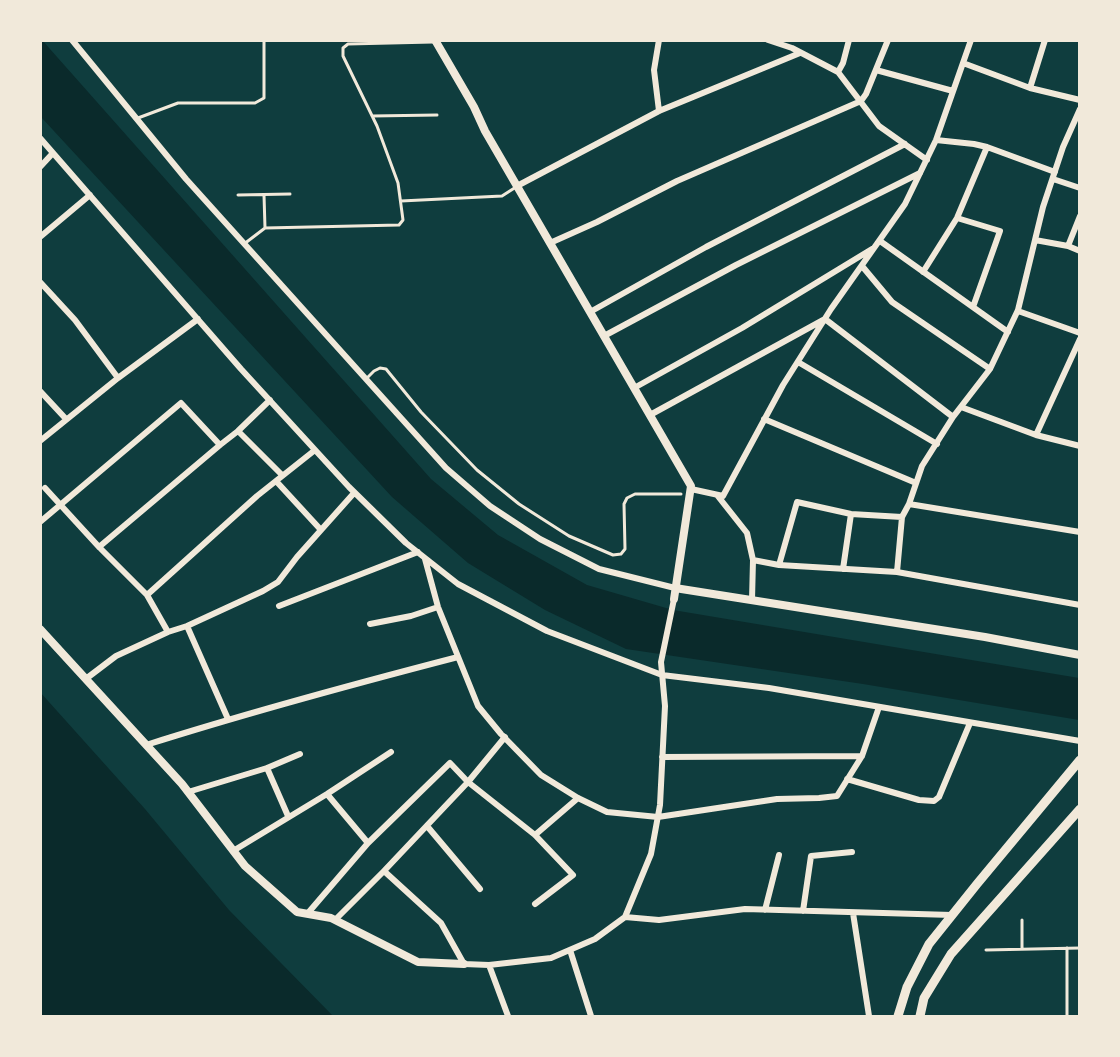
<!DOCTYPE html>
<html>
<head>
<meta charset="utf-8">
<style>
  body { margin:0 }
  #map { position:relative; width:1120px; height:1057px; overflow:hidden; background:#0f3d3e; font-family:"Work Sans",sans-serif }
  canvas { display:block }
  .frame { position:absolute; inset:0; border:42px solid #f1e9da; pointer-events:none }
</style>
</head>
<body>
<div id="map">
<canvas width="1120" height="1057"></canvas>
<div class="frame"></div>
</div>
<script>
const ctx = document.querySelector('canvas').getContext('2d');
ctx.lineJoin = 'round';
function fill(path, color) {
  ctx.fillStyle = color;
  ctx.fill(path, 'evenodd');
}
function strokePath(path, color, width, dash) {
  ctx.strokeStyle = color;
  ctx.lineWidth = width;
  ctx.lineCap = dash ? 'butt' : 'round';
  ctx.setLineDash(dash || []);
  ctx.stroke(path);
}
fill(new Path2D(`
  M42,40L431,479L498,535L587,585L673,610L1079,678V720L863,684L626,649L545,610L468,563L392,497L41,117L40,41Z
  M40,692L145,809L229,910L333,1016H41Z`), '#0a2a2b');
strokePath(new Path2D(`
  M372,116L437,115
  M138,118L178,103H255L264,98V40
  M238,195L290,194
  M264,195L265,228
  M401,201L502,196L516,187
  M244,244L265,228L399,225L403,220L398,183L377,126L343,56V48L348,44L433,42
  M366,379L374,371L380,368L386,369L421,412L477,470L519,504L569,536L613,555L621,554L625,549L624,504L627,498L635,494H681
  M1022,920V949
  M1067,948V1016
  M986,950L1080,948`), '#f1e9da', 3);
strokePath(new Path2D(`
  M72,40L186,179L446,468L490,506L540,539L599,569L675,588
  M659,40L654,70L659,111
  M768,40L792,48L838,72L879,126L927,160
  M963,63L1030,88L1080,100
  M876,70L953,91
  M838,72L843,63L849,40
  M1030,88L1045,40
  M40,138L241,369L349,487L406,543L458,584L547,631L662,675L769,688L1080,741
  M936,140L974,144L987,147L1055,172
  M40,167L53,153
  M1053,179L1080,188
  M517,186L659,111L800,53
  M957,218L1000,231L973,307
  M40,237L90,195
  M1035,240L1068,246L1080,251
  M880,241L1008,332
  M550,243L597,222L677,181L861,101L866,94L888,40
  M1068,246L1080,216
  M862,266L892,302L990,369
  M923,272L957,218L987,147
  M40,282L75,320L118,378
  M1018,311L1080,333
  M590,312L706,247L905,144
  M604,336L736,265L920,173
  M798,362L937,444
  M634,388L742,328L872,249
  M40,391L66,419
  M961,407L1036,435L1080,446
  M650,415L825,319L953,417
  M764,419L916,483
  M238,431L282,475
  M1036,435L1080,339
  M40,441L118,378L198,319
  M276,481L321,530
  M45,488L99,547L147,595L168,632
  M691,489L723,496L783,385L831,309L905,204L936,140L971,40
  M717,495L747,533L753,560L752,600
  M909,504L1080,532
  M40,522L181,403L220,445
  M99,547L220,445L238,431L270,400
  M425,559L438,607L478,706L501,734L541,775L578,798L607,812L658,817L777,799L819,798L837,796L862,756L879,707
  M753,560L779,565L897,572L1080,605
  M779,565L797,502L851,514L902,517
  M843,569L851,514
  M897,572L902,517L909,504L922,466L953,417L990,369L1018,310L1043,207L1063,147L1080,109
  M147,595L257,496L315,450
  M279,606L418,552
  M370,624L411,616L438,607
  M187,626L228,719
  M87,678L116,656L168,632L187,626L263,591L278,582L297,557L354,493
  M146,745C250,712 354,684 458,657
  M662,757L862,756
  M267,768L288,816
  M847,779L919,800L934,801L939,797L970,723
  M188,792L267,768L300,754
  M327,794L368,843
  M427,826L480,889
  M535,835L578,798
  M233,851L327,794L391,752
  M384,871L441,923L464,964L489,965L551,958L595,939L625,917L659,920L745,909L952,915
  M765,910L779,855
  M803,911L811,856L852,852
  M308,913L368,843L450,763L468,782L535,835L573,875L535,904
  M853,913L869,1016
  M625,917L651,854L660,805L665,706L661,662L674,599
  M335,920L384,871L468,782L505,737
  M570,950L591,1016
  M489,965L508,1016`), '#f1e9da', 6);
strokePath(new Path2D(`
  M40,629L182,784L245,866L297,912L331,918L418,962L464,964`), '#f1e9da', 8);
strokePath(new Path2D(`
  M435,40L474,107L485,131L691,486L674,599
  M675,588L985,637L1080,655`), '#f1e9da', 8);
strokePath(new Path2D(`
  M898,1016L907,987L929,944L977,884L1080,760
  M920,1016L924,998L951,954L1080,809`), '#f1e9da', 9);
</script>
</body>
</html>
